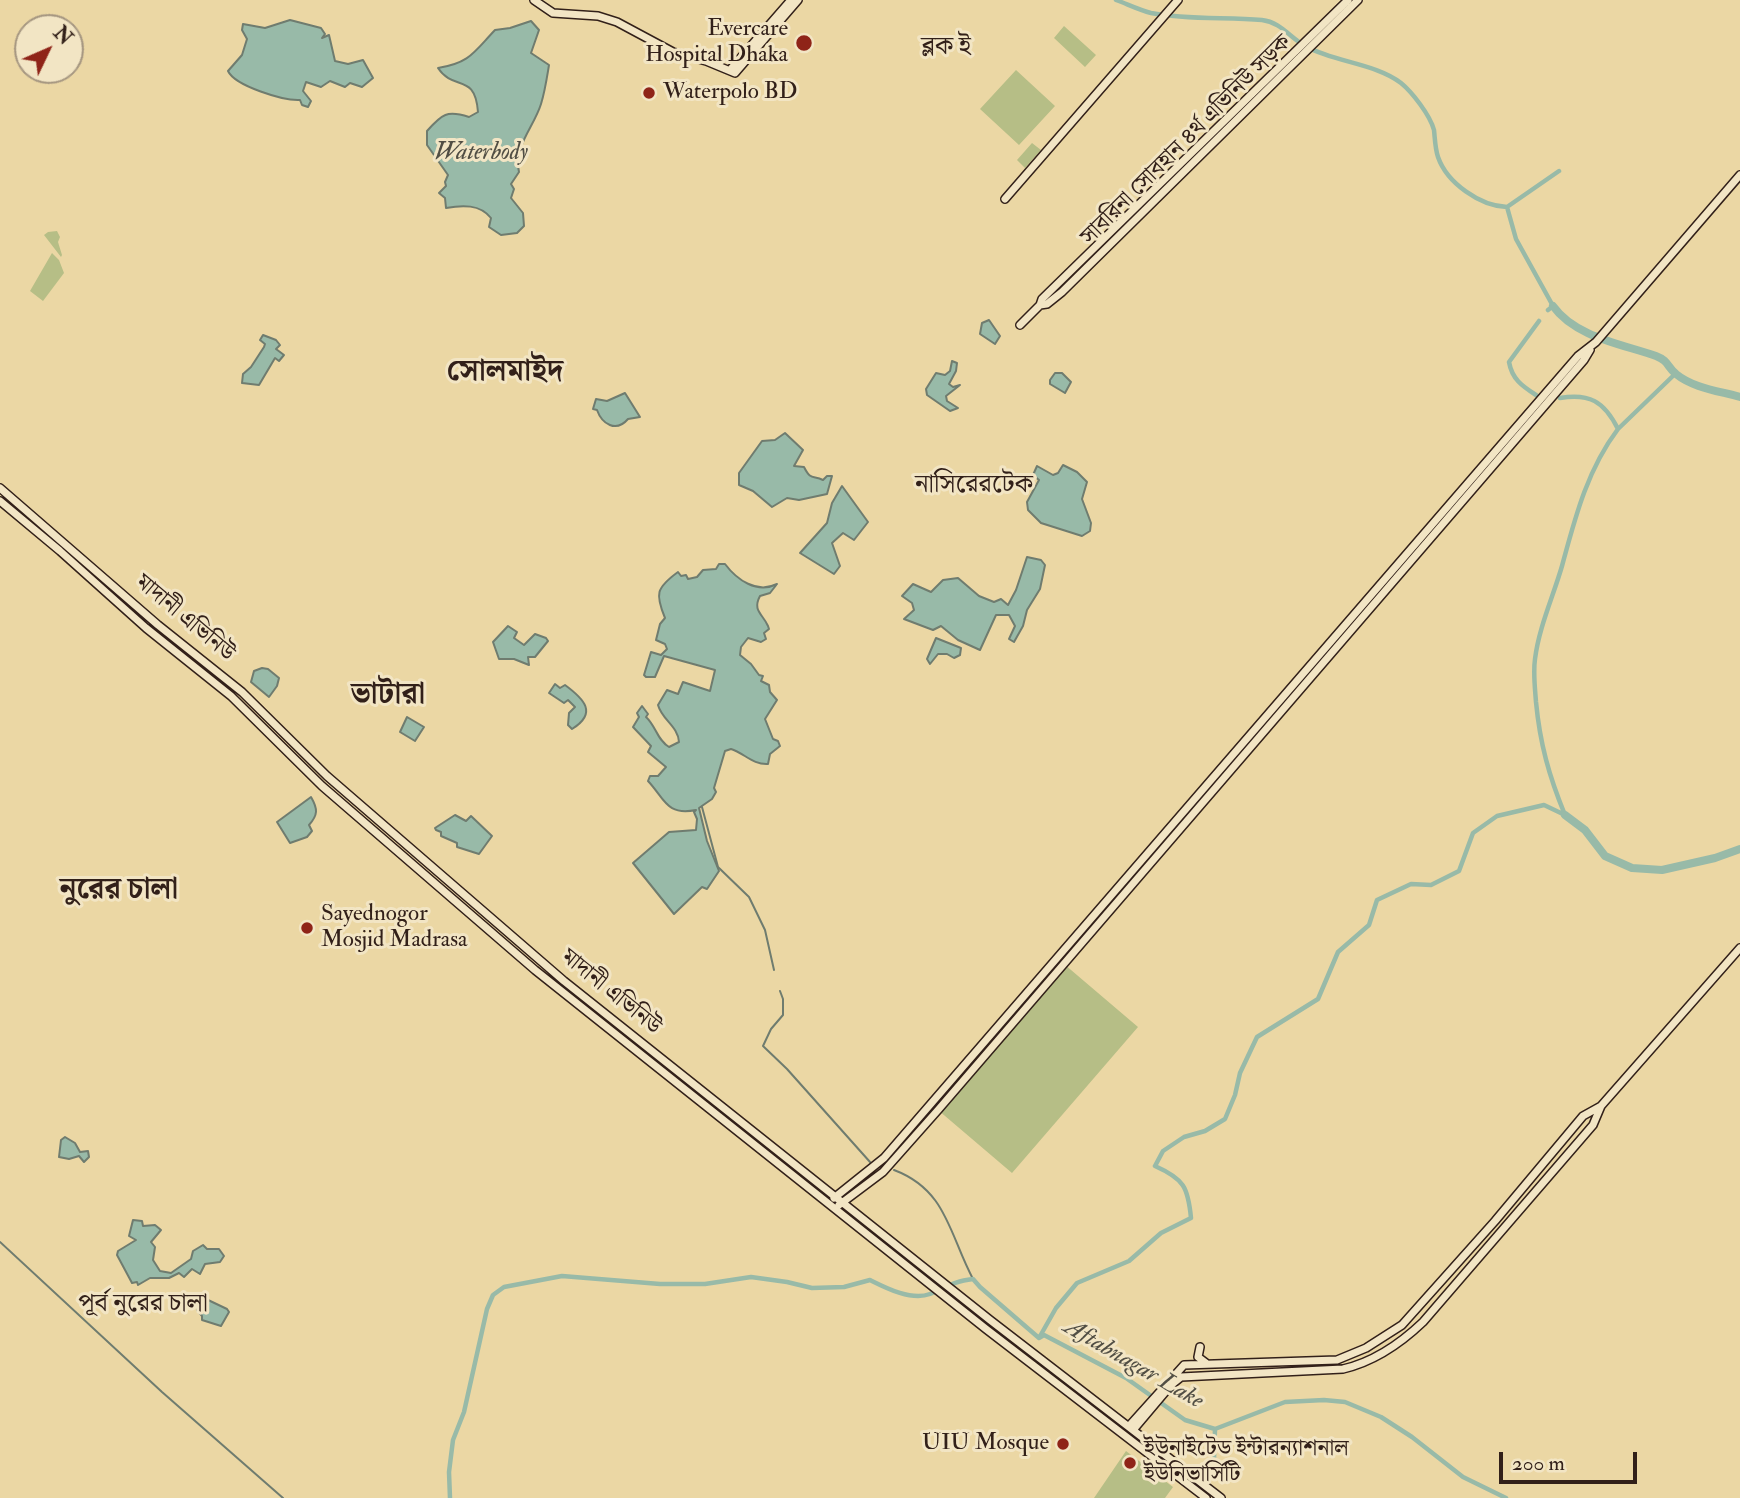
<!DOCTYPE html>
<html>
<head>
<meta charset="utf-8">
<style>
  body { margin:0 }
  #map { position:relative; width:1740px; height:1498px; overflow:hidden; background:#ebd7a4; font-family:"IM FELL Double Pica",serif }
  canvas { display:block }
  .north { position:absolute; left:14px; top:14px; width:70px; height:70px; box-sizing:border-box; background:#f2e5c4; border:2px solid #a59680; border-radius:50%; rotate:46deg; font-size:19px; font-weight:700; line-height:28px; text-align:center; color:#322019 }
  .north::after { content:''; display:block; margin:auto; width:24px; height:32px; background:#8f2418; clip-path:polygon(50% 0,100% 100%,50% 72%,0 100%) }
  .scale { position:absolute; left:1499px; top:1452px; width:138px; height:32px; box-sizing:border-box; border:4px solid #322019; border-top:0; padding-left:9px; font-size:21px; line-height:24px; white-space:nowrap; color:#322019; -webkit-text-stroke:5px #f2e5c4; paint-order:stroke }
</style>
</head>
<body>
<div id="map">
<canvas width="1740" height="1498"></canvas>
<div class="north">N</div>
<div class="scale">200 m</div>
</div>
<script>
const ctx = document.querySelector('canvas').getContext('2d');
ctx.lineJoin = 'round';
function fill(path, color) {
  ctx.fillStyle = color;
  ctx.fill(path, 'evenodd');
}
function strokePath(path, color, width, dash) {
  ctx.strokeStyle = color;
  ctx.lineWidth = width;
  ctx.lineCap = dash ? 'butt' : 'round';
  ctx.setLineDash(dash || []);
  ctx.stroke(path);
}
function write(font, color, halo, rows, align = 'center') {
  ctx.font = font + ' "IM FELL Double Pica","Noto Serif Bengali",serif';
  ctx.lineWidth = 6;
  ctx.setLineDash([]);
  ctx.textBaseline = 'middle';
  ctx.strokeStyle = halo;
  ctx.fillStyle = color;
  for (const [text, x, y, turn = 0] of rows) {
    ctx.save();
    ctx.translate(x, y);
    ctx.rotate((+turn || 0) * Math.PI / 180);
    ctx.textAlign = isNaN(turn) ? turn : align;
    if (halo) ctx.strokeText(text, 0, 0);
    ctx.fillText(text, 0, 0);
    ctx.restore();
  }
}
fill(new Path2D(`
  M1064,26L1096,55L1085,67L1054,38Z
  M1016,70L1055,106L1019,145L980,109Z
  M1032,143L1041,150L1025,168L1017,160Z
  M57,231L60,237L58,242L62,255L61,257L44,235L48,232Z
  M52,253L59,260L64,273L43,301L30,291Z
  M1064,964L1138,1027L1012,1173L938,1110Z
  M1126,1451L1173,1487L1165,1498H1094Z`), '#b6be86');
const water = new Path2D(`
  M290,20L321,28L325,34L322,38L329,35L335,61L348,64L363,60L373,78L362,87L350,83L345,87L330,81L321,87L306,82L303,91L311,101L308,107L302,105L300,100C284,101 235,86 228,71L242,55L247,39L242,30L243,24L265,28Z
  M531,21L539,30L531,53L549,65C547,77 545,91 541,104C534,127 513,147 519,172L511,184L514,189L511,198L523,213L524,226L517,233L501,235L489,227L491,218C480,204 462,205 446,208L445,198L439,193L446,186L445,182L448,175L427,145V131C442,114 447,110 469,117L478,112C475,72 454,92 438,68C470,63 474,52 495,30L510,28Z
  M989,320L1000,336L995,344L980,334L982,323Z
  M263,335L276,340L280,345L276,349L284,355L279,361L275,358L259,385L242,383L243,374L251,367L264,347L265,344L260,340Z
  M952,361L957,363L956,371L949,384L953,387L960,385L946,396L947,401L958,408L950,411L927,395L926,389L936,373L945,375L950,371Z
  M1055,373H1062L1071,382L1065,393L1050,384V380Z
  M625,393L640,417L628,419C616,433 602,424 597,410L593,409L596,399L607,401Z
  M785,433L803,450L794,466L804,467C811,481 813,475 823,480L827,476H832L827,494L799,500L787,498L772,507L753,491L739,485V473L762,441L775,440Z
  M1063,465L1077,472L1087,482L1082,499L1091,523L1090,531L1082,536L1041,523L1028,510L1027,502L1039,480L1033,475L1037,466L1053,475L1058,473Z
  M842,486L868,522L854,540L843,533L832,543L840,566L834,574L800,553L827,523L832,503Z
  M1027,557L1041,560L1045,565L1040,589L1027,610L1023,626L1014,642L1009,639L1015,626L1009,615H996L980,650L958,640L941,626L933,630L904,619L914,610L912,603L902,596L913,584L931,592L943,580L958,578L979,596L994,602L1001,599L1008,605L1016,590Z
  M719,564H725C737,580 757,594 777,584L770,593L760,596C752,611 763,614 768,626L769,629L764,633L766,639L761,642L748,638L741,647L740,655L751,664L759,675L763,676L761,681L769,685L770,692L777,700L765,719L773,739L778,741L780,746L770,754L768,764C753,765 744,753 731,749L725,751L714,788L716,792L712,799L699,808L707,841L719,871L707,889L702,887L674,914L633,863L669,832L696,830L697,819L694,812L696,810C666,816 665,799 648,781L650,776H658L666,767L648,752L651,746L633,727L639,717L637,713L642,706L648,714L646,717C656,726 657,740 669,747L679,742C678,726 662,720 658,705L667,690L678,694L683,682L710,691L715,670L664,656L655,677H646L644,675L651,652L661,655L667,649L665,644L656,640L660,624L665,618C655,594 656,588 678,572L681,576L686,575L688,579L697,577L703,570L716,569Z
  M508,626L517,632L514,638L524,645L535,634L546,638L548,641L535,657H528L529,665L514,659H499L493,642Z
  M936,638L961,648L960,655L954,658L947,654H938L930,664L927,659Z
  M262,668L268,669L279,678L277,686L269,697L251,682L254,671Z
  M555,684L560,688L565,685C584,699 598,713 572,729L568,725L569,713L575,707L568,700L564,703L549,693Z
  M407,717L424,727L415,741L400,732Z
  M311,797C318,809 318,815 309,825L312,831L307,837L290,843L277,822Z
  M455,815L466,821L471,816L492,836L479,854L457,847V843L441,836V832L436,830L435,828Z
  M65,1137L75,1143L80,1152L88,1151L89,1157L84,1162L79,1156L69,1159L59,1157L61,1140Z
  M133,1220L142,1221L143,1226L155,1225L161,1230L151,1242L155,1247L153,1260L160,1271L171,1273L191,1259L193,1251L203,1245L207,1249H219L224,1256L220,1262L205,1264L200,1274L192,1269L184,1277L179,1273L169,1278H150L138,1285L137,1282L132,1283L117,1255L118,1251L136,1240L129,1236Z
  M206,1299L227,1309L229,1312L221,1326L202,1320V1316L197,1310Z`);
fill(water, '#98baa8');
strokePath(water, '#6f7c6f', 2);
strokePath(new Path2D(`
  M702,807L718,867L749,897L765,930L774,970
  M780,991L783,999V1015L771,1029L763,1046L787,1069L870,1162
  M894,1170C947,1190 949,1234 973,1279
  M0,1242L162,1392L283,1498`), '#6f7c6f', 2);
strokePath(new Path2D(`
  M1116,0C1127,4 1139,10 1151,13C1187,20 1225,17 1262,20C1281,22 1291,39 1307,47C1335,62 1377,64 1401,83C1412,92 1430,115 1434,130C1435,139 1435,148 1438,157C1447,183 1480,206 1507,207L1516,239L1553,306L1548,310
  M1507,207L1559,171
  M1536,395C1522,386 1512,379 1509,362L1539,321
  M1618,429L1675,374
  M1039,1338L1056,1308L1077,1283L1129,1261L1161,1233L1191,1218C1188,1187 1184,1179 1155,1166L1163,1151L1184,1137L1205,1131L1225,1119L1235,1095L1240,1073L1257,1037L1318,999L1338,952L1369,925L1377,900L1411,884L1431,885L1459,871L1473,833L1497,816L1544,805L1565,815C1549,776 1540,744 1536,702C1535,688 1533,673 1535,659C1539,627 1553,597 1562,566C1575,518 1587,470 1618,429C1604,401 1589,393 1560,398
  M1199,1483L1214,1459L1215,1429
  M450,1498L449,1472L453,1440L464,1412L487,1309L493,1295L504,1287L562,1276L660,1284H705L751,1277L787,1282L812,1288L844,1287L870,1280C886,1288 911,1301 930,1294C949,1287 950,1282 973,1279L980,1287L1039,1338L1044,1335L1126,1378L1185,1420L1215,1429L1285,1402L1324,1400L1345,1402L1381,1417L1412,1437L1463,1477L1506,1498`), '#98baa8', 4.5);
strokePath(new Path2D(`
  M1553,306C1575,337 1622,344 1656,356C1669,361 1667,367 1676,374C1693,388 1719,391 1740,397
  M1565,815L1585,830L1605,856L1632,868L1662,870L1715,858L1740,849`), '#98baa8', 8);
const secondary = new Path2D(`
  M534,0L553,13L598,16L617,22L673,52L706,61L735,73L798,0
  M730,70L791,0
  M1005,199L1178,0
  M1040,305L1047,304L1062,292L1358,0
  M1020,325L1040,305L1042,299L1348,0
  M0,488L158,625L242,692L327,776L564,981L990,1320L1221,1498
  M0,501L60,551L146,628L231,696L322,786L535,970L986,1329L1206,1498
  M834,1198L884,1158L1578,356L1596,342L1740,175
  M839,1205L883,1172L938,1110L1584,360L1590,350
  M1200,1347L1198,1357L1206,1363
  M1129,1426L1184,1365L1337,1360L1366,1348L1402,1325L1495,1221L1583,1116L1601,1106
  M1133,1430L1171,1385L1181,1377L1343,1369C1373,1362 1401,1343 1423,1322L1593,1125L1601,1106L1740,948`);
strokePath(secondary, '#322019', 10);
strokePath(secondary, '#f2e5c4', 7);
for (const [x, y, r, color] of [
  [804,43,9,"#8f2418"],
  [649,93,7,"#8f2418"],
  [307,928,7,"#8f2418"],
  [1063,1444,7,"#8f2418"],
  [1130,1463,7,"#8f2418"]
]) {
  const dot = new Path2D();
  dot.arc(x, y, r, 0, 2 * Math.PI);
  ctx.fillStyle = color;
  ctx.fill(dot);
  strokePath(dot, '#f2e5c4', 2.5);
}
write('23px', '#322019', '#f2e5c4', [
  ["Evercare",788,30,"right"],
  ["Hospital Dhaka",788,56,"right"],
  ["Waterpolo BD",663,93],
  ["Sayednogor",321,915],
  ["Mosjid Madrasa",321,941],
  ["UIU Mosque",1049,1444,"right"],
  ["ইউনাইটেড ইন্টারন্যাশনাল",1144,1450],
  ["ইউনিভার্সিটি",1144,1476]
], 'left');
write('23px', '#322019', '#f2e5c4', [
  ["সাবরিনা সোবহান ৪র্থ এভিনিউ সড়ক",1187,141,-45],
  ["মাদানী এভিনিউ",184,619,40],
  ["মাদানী এভিনিউ",610,993,39]
]);
write('italic 24px', '#514e44', '#f2e5c4', [
  ["Waterbody",481,154],
  ["Aftabnagar Lake",1133,1365,30]
]);
write('26px', '#322019', '#f2e5c4', [
  ["ব্লক ই",946,48],
  ["নাসিরেরটেক",974,486],
  ["পূর্ব নুরের চালা",143,1305]
]);
write('bold 30px', '#322019', '#f2e5c4', [
  ["সোলমাইদ",505,374],
  ["ভাটারা",388,697],
  ["নুরের চালা",119,892]
]);
</script>
</body>
</html>
